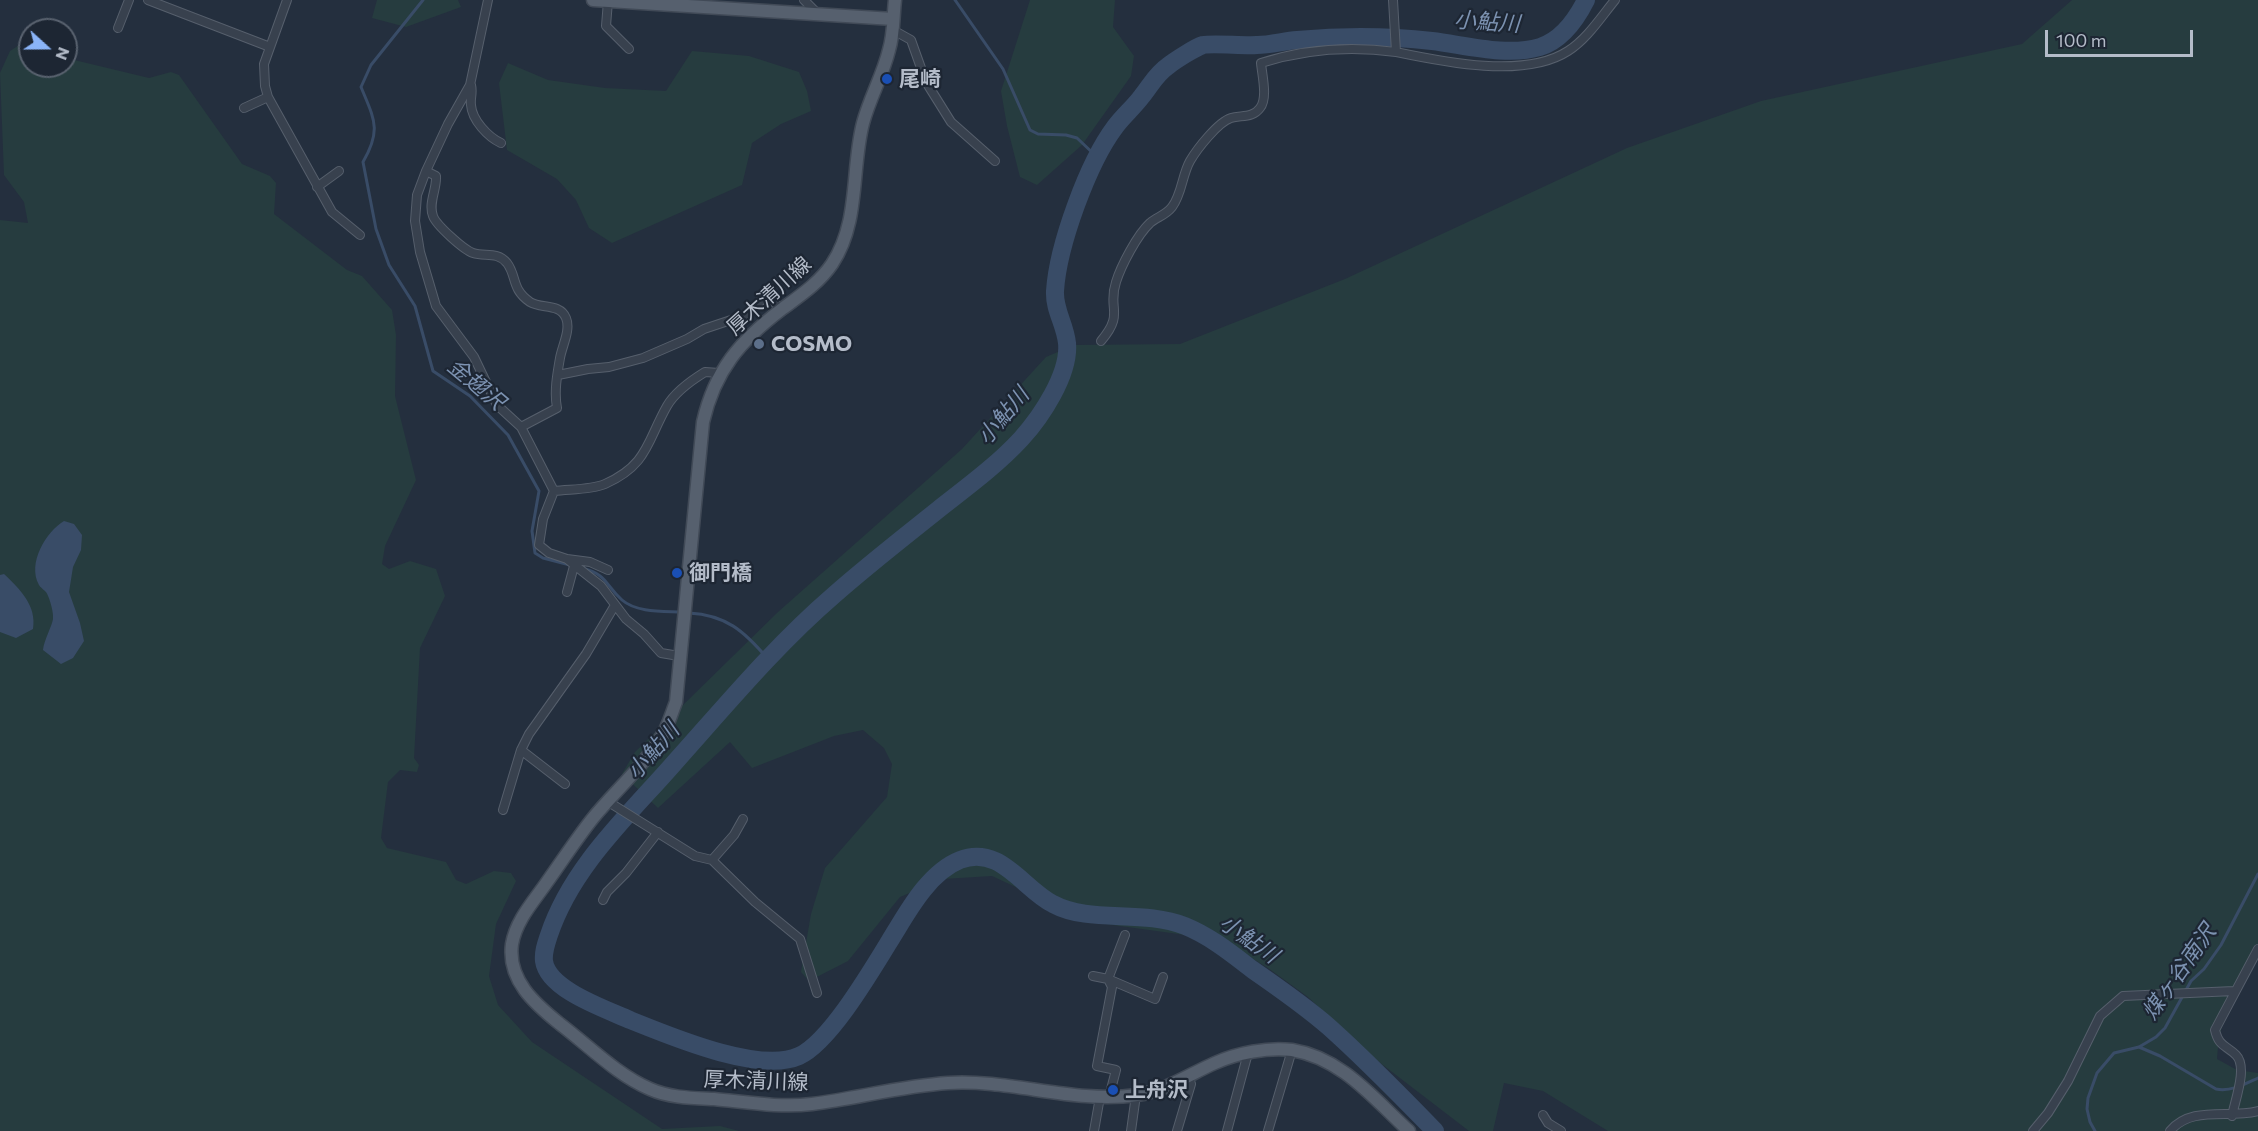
<!DOCTYPE html>
<html>
<head>
<meta charset="utf-8">
<style>
  body { margin:0 }
  #map { position:relative; width:2258px; height:1131px; overflow:hidden; background:#242f3e; font-family:Commissioner,sans-serif }
  canvas { display:block }
  .north { position:absolute; left:18px; top:18px; width:60px; height:60px; box-sizing:border-box; background:#1d2633; border:2px solid #59626f; border-radius:50%; rotate:111deg; font-size:16px; font-weight:700; line-height:24px; text-align:center; color:#b4bcc9 }
  .north::after { content:''; display:block; margin:auto; width:21px; height:27px; background:#8ab4f8; clip-path:polygon(50% 0,100% 100%,50% 72%,0 100%) }
  .scale { position:absolute; left:2045px; top:30px; width:148px; height:27px; box-sizing:border-box; border:3px solid #b4bcc9; border-top:0; padding-left:8px; font-size:18px; line-height:21px; white-space:nowrap; color:#b4bcc9; -webkit-text-stroke:4px #1d2633; paint-order:stroke }
</style>
</head>
<body>
<div id="map">
<canvas width="2258" height="1131"></canvas>
<div class="north">N</div>
<div class="scale">100 m</div>
</div>
<script>
const ctx = document.querySelector('canvas').getContext('2d');
ctx.lineJoin = 'round';
function fill(path, color) {
  ctx.fillStyle = color;
  ctx.fill(path, 'evenodd');
}
function strokePath(path, color, width, dash) {
  ctx.strokeStyle = color;
  ctx.lineWidth = width;
  ctx.lineCap = dash ? 'butt' : 'round';
  ctx.setLineDash(dash || []);
  ctx.stroke(path);
}
function write(font, color, halo, rows, align = 'center') {
  ctx.font = font + ' Commissioner,"Noto Sans JP",sans-serif';
  ctx.lineWidth = 4.5;
  ctx.setLineDash([]);
  ctx.textBaseline = 'middle';
  ctx.strokeStyle = halo;
  ctx.fillStyle = color;
  for (const [text, x, y, turn = 0] of rows) {
    ctx.save();
    ctx.translate(x, y);
    ctx.rotate((+turn || 0) * Math.PI / 180);
    ctx.textAlign = isNaN(turn) ? turn : align;
    if (halo) ctx.strokeText(text, 0, 0);
    ctx.fillText(text, 0, 0);
    ctx.restore();
  }
}
fill(new Path2D(`
  M377,0H458L461,7L406,27L372,18Z
  M1030,0H1115L1113,27L1134,56L1131,76L1082,145L1037,185L1020,177L1007,126L1001,91Z
  M2072,0H2258V950C2235,990 2221,1011 2217,1059L2237,1070L2258,1073V1131H1608L1543,1091L1504,1083L1493,1131H1469L1366,1052L1308,997L1268,968L1222,940L1091,922L992,876L943,879L900,897L848,961L809,981L801,972L811,914L825,868L887,797L892,764L884,748L863,730L834,736L752,768L730,742L658,808L622,774L635,752L778,612L962,449L1046,357L1074,345L1180,344L1345,279L1627,148L1761,101L2022,44Z
  M30,38V66H66V58L149,78L171,72L179,75L242,164L270,176L276,183L274,214L347,270L362,276L392,310L396,335L395,396L416,480L385,546L382,564L389,569L410,561L436,569L445,596L420,648L414,758L419,765L417,772L400,770L388,782L381,838L387,848L446,862L456,880L466,884L494,871L511,873L516,881L496,924L489,976L498,1005L532,1042L662,1129L720,1126L739,1131H0V220L28,223L24,202L4,175L0,73L10,51Z
  M692,51L749,56L799,72L807,91L811,111L781,124L752,143L742,185L612,243L589,228L576,200L557,179L507,150L499,83L508,63L548,80L605,88L666,91Z`), '#263c3f');
fill(new Path2D(`
  M64,521L74,524L82,535L81,550L73,567L69,592L80,623L84,641L73,658L61,664L43,650C44,640 52,626 53,619C54,612 49,596 46,592C44,590 40,587 39,585C27,563 46,532 64,521Z
  M4,574C20,589 37,606 33,629L16,638L0,632V575Z`), '#394c67');
strokePath(new Path2D(`
  M423,0L371,65L361,87C374,119 382,129 363,162L376,229L389,265L415,306L433,371L470,396L508,435L539,491L532,531L535,553L543,558L570,565
  M955,0L1003,69L1030,130L1038,134L1066,135L1077,138L1097,157
  M582,568C608,575 604,584 622,600C637,613 664,611 682,612
  M689,613C726,615 744,631 767,658
  M2139,1047L2160,1056L2216,1089C2231,1092 2245,1084 2258,1078
  M2095,1131L2090,1122L2087,1109L2088,1098L2097,1073L2114,1053L2139,1047L2156,1037L2165,1028L2191,981L2204,969L2221,945L2258,874`), '#394c67', 3);
strokePath(new Path2D(`
  M1435,1131C1401,1096 1366,1060 1329,1027C1305,1006 1279,988 1253,970C1232,954 1210,936 1185,926C1142,909 1090,924 1053,904C1023,889 1000,844 960,860C932,871 912,904 897,929C877,961 832,1041 799,1056C759,1074 670,1036 630,1020C606,1009 548,990 544,961C543,952 546,944 549,935C572,866 629,815 676,761C727,704 776,645 834,595C868,565 904,537 939,509C967,487 997,465 1021,439C1041,417 1070,374 1067,343C1065,324 1054,310 1055,291C1058,245 1088,163 1115,127C1123,116 1134,107 1142,96C1151,85 1156,74 1168,66C1174,61 1196,47 1203,45C1213,43 1244,46 1257,45C1270,45 1284,41 1297,40C1342,36 1387,36 1432,41C1465,45 1507,57 1540,47C1562,40 1576,20 1586,0`), '#394c67', 18);
const minor = new Path2D(`
  M148,0L270,47
  M287,0L264,64L265,86L268,97L332,212L360,235
  M488,0L470,85L448,124L426,171L417,195L415,221L420,252L436,306L474,357L497,405L521,427L554,491L543,519L539,545L549,553L567,559L601,586L626,619L644,634L661,653L679,656
  M804,0L819,15
  M1393,0L1396,52C1444,62 1525,79 1568,51C1587,39 1601,17 1615,0
  M608,1L606,26L629,49
  M118,28L129,0
  M893,30L911,40L926,82L951,122L995,161
  M471,85C473,93 470,98 471,105C472,120 488,137 501,143
  M244,108L268,97
  M426,171L436,176C437,189 428,203 433,216C436,225 464,250 473,253C485,257 497,251 507,263C517,276 511,289 530,302C541,309 560,303 566,318C571,330 562,346 560,358C557,375 554,392 557,408L521,427
  M317,187L339,171
  M1101,341C1125,313 1107,309 1116,282C1121,266 1137,235 1150,223C1157,217 1166,215 1172,207C1182,194 1182,175 1190,161C1197,149 1218,122 1231,118C1241,115 1253,118 1260,108C1268,98 1262,75 1261,63C1305,49 1351,46 1396,52
  M558,375L588,369L609,367L643,358L687,339L704,329L743,316L753,309L765,296H771L780,311
  M554,491C570,489 591,490 605,484C648,465 647,441 667,406C675,392 692,380 705,372L719,373
  M567,559L590,562L608,570
  M567,592L574,566
  M521,750L565,784
  M607,801L695,856L712,860L755,902L800,939L817,993
  M503,810L521,750L529,734L586,654L615,605
  M712,860L734,835L743,819
  M603,900L607,892L626,873L658,832
  M1093,976L1108,979L1155,999L1163,977
  M1109,1097L1116,1070L1097,1066L1112,987L1108,979L1125,935
  M1543,1115L1548,1123L1561,1131
  M2232,1116C2235,1100 2248,1067 2236,1055C2226,1045 2219,1047 2215,1030L2258,949
  M1094,1131L1100,1097
  M1131,1131L1136,1095
  M1177,1131L1191,1084L1188,1076
  M1227,1131L1248,1053
  M1268,1131L1292,1050
  M2033,1131L2048,1113L2068,1081L2100,1016L2123,996L2234,991
  M2170,1131C2192,1105 2228,1119 2258,1111`);
const primary = new Path2D(`
  M593,0L893,19
  M895,0C893,17 894,34 889,50C883,75 870,97 863,123C851,169 860,222 832,264C819,283 801,295 782,309C740,341 715,370 703,422L676,702C672,712 669,723 664,732C646,764 616,790 593,818C577,838 562,861 547,882C534,901 516,920 512,944C507,980 535,1004 560,1024C589,1046 617,1075 650,1089C670,1098 693,1098 714,1099C746,1102 780,1108 812,1104C858,1098 902,1086 948,1083C1011,1079 1074,1104 1137,1095C1165,1091 1190,1074 1215,1063C1237,1053 1268,1047 1292,1050C1342,1058 1374,1099 1409,1131`);
strokePath(minor, '#565f6c', 10);
strokePath(primary, '#414a57', 15);
strokePath(minor, '#38414e', 8);
strokePath(primary, '#56606e', 12);
for (const [x, y, r, color] of [
  [887,79,6,"#1a4fb4"],
  [759,344,6,"#5c6f8a"],
  [677,573,6,"#1a4fb4"],
  [1113,1090,6,"#1a4fb4"]
]) {
  const dot = new Path2D();
  dot.arc(x, y, r, 0, 2 * Math.PI);
  ctx.fillStyle = color;
  ctx.fill(dot);
  strokePath(dot, '#1d2633', 2);
}
write('bold 21px', '#b4bcc9', '#1d2633', [
  ["尾崎",899,79],
  ["COSMO",771,344],
  ["御門橋",689,573],
  ["上舟沢",1125,1090]
], 'left');
write('21px', '#b4bcc9', '#1d2633', [
  ["厚木清川線",769,296,-42],
  ["厚木清川線",756,1081,2]
]);
write('italic 22px', '#7c92b1', '#1d2633', [
  ["小鮎川",1487,22,4],
  ["金翅沢",476,384,40],
  ["小鮎川",1003,416,-50],
  ["小鮎川",653,751,-49],
  ["小鮎川",1249,939,35],
  ["煤ヶ谷南沢",2179,972,-55]
]);
</script>
</body>
</html>
